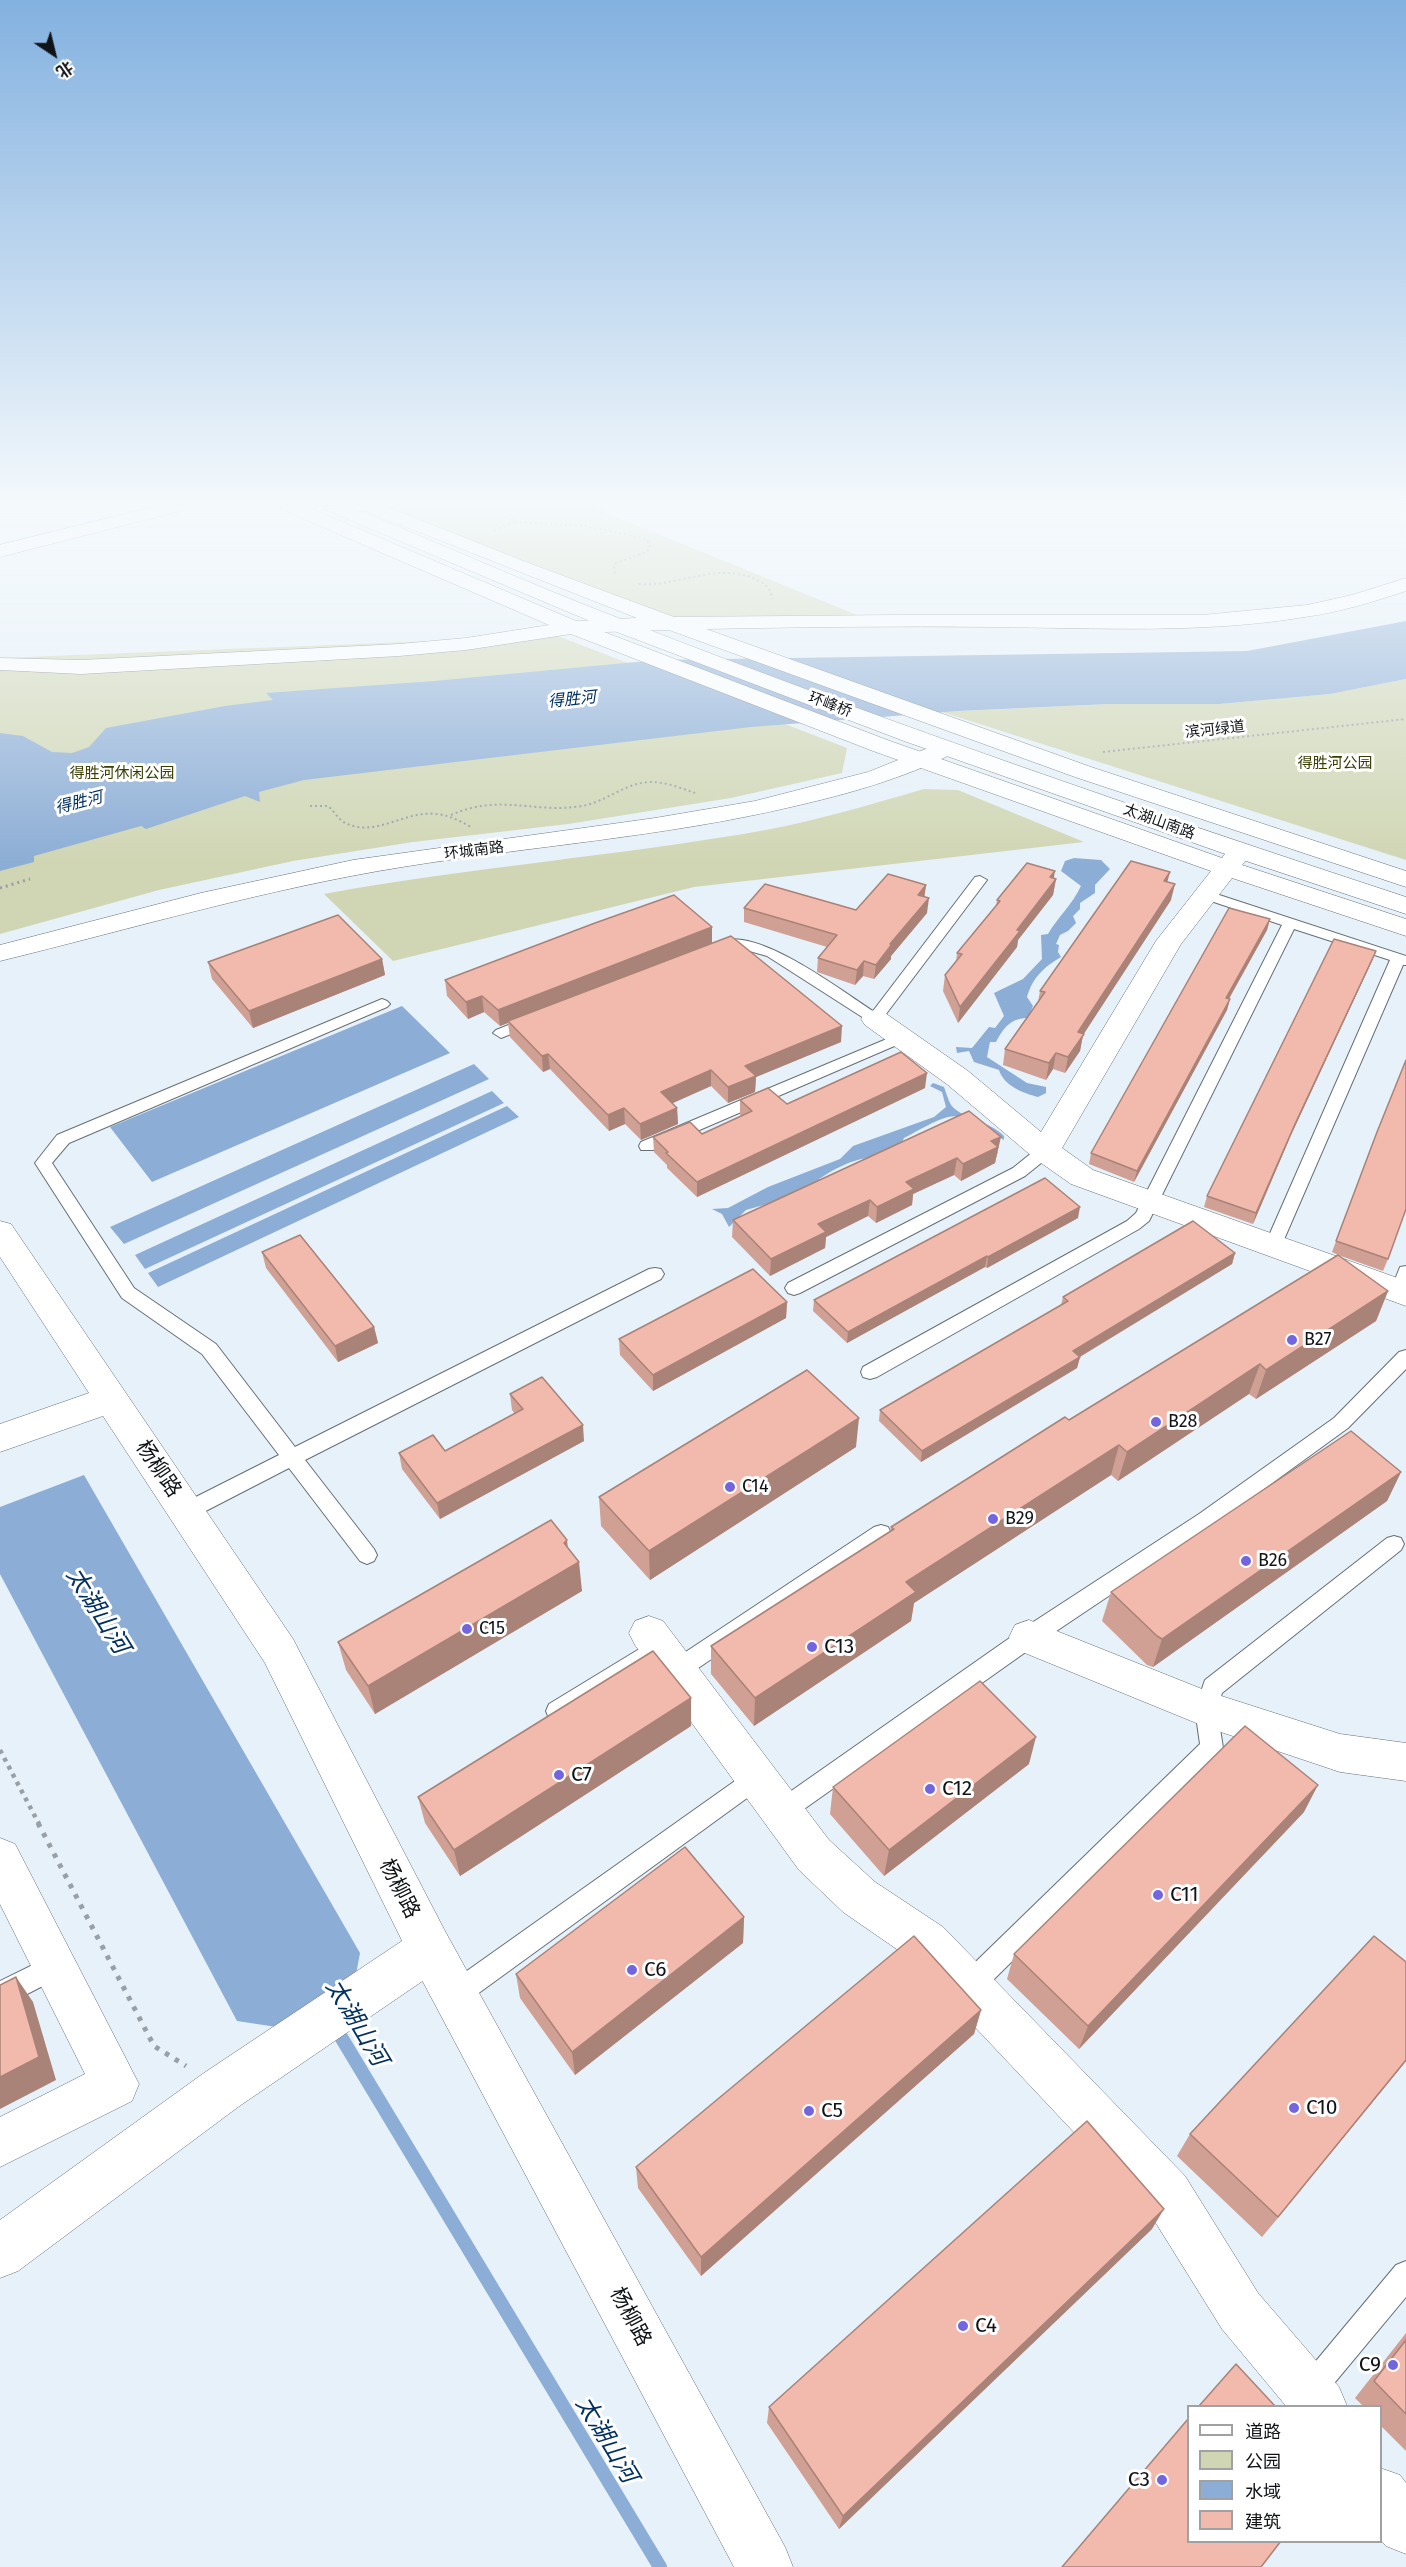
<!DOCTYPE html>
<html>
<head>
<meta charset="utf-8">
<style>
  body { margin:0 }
  #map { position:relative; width:1406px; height:2567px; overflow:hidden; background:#e7f1f9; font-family:"Fira Sans","Noto Sans SC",sans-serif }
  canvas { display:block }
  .legend { position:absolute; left:1187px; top:2405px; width:195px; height:138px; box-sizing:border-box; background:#fff; border:2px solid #a0a1a2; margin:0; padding:8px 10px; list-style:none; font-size:18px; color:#111417 }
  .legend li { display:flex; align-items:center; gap:12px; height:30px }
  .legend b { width:30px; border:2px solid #a0a1a2 }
  .north { position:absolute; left:24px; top:24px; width:60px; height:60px; -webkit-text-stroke:4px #fff; paint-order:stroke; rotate:145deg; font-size:16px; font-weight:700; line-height:24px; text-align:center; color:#111417 }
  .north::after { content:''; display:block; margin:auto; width:21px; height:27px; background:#111417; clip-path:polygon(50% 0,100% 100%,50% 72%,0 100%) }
</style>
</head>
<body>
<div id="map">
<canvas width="1406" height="2567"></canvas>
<ul class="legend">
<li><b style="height:8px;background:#fff"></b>道路</li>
<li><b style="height:16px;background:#d0d6b3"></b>公园</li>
<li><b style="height:16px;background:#8cadd5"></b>水域</li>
<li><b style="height:16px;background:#f2baac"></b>建筑</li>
</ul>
<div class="north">北</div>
</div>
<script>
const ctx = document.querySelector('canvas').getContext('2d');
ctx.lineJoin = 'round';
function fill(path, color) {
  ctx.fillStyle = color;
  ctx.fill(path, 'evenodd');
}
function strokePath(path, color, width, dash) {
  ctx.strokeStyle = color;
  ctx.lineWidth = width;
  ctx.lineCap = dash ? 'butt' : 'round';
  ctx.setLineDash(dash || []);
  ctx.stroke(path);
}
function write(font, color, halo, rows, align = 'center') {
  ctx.font = font + ' "Fira Sans","Noto Sans SC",sans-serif';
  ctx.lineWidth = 6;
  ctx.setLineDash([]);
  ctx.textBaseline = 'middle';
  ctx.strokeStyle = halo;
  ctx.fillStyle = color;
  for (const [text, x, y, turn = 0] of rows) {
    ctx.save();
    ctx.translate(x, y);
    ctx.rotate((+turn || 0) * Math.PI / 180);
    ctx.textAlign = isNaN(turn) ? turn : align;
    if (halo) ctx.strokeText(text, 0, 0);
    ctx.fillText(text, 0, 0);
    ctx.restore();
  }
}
fill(new Path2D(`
  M382,506H589L862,617H641Z
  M558,636L847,748L842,773L731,798L568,824L413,842L293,861L159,890L0,934V658Z
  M1406,679V860L942,712L1109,704H1220L1329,694Z
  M924,789L958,790L1084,842L694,887L393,961L324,894C471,867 619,856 766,830C819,820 872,804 924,789Z`), '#d0d6b3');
fill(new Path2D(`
  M1406,621V679L1330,694L1220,704H1109L959,711L751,727L304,780L259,792L260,802L245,796L146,829L141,826L34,856V862L0,871V733L23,736L52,752L72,753L89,747L106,728L225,706L273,700L266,693L434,681L657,660L1247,651Z
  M1074,858L1101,860L1110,869L1095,885V893L1080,903V909L1073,916L1076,923L1068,931L1060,935L1056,944L1059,945L1058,952L1061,957C1043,968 1033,977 1027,997L1033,1006L1028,1018C1011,1018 1004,1027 996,1042H990L987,1057L1027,1083L1046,1087V1093L1038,1097C1023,1093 1004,1086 999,1070L974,1062L969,1051L957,1053L956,1047L972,1048L989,1027L995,1028L1004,1016L994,993L1023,979L1042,959L1041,935L1048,934C1058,917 1072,905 1081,886L1061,871L1065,861Z
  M402,1006L450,1053L152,1182L110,1127Z
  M474,1064L489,1079L124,1244L110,1227Z
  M933,1083L944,1087C946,1092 948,1100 951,1105C962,1119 990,1121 1004,1136V1140C989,1130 967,1112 948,1117C933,1121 918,1131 904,1138L897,1154C861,1158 850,1159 819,1179L817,1190L746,1210L729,1227L722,1214L712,1209L728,1208L768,1187L840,1159L853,1146L934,1117L946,1107L942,1092L930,1086Z
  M492,1091L504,1103L145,1269L135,1255Z
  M507,1106L519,1117L158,1287L148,1273Z
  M84,1475L360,1953L354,1985L290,2029L237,2021L0,1574V1507Z`), '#8cadd5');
strokePath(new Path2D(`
  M335,2027L660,2567`), '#8cadd5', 14);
const lane = new Path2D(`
  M980,876L987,880L880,1022H870L767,956L739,948L719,952L712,948C742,913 844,993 873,1011L975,877Z
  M1207,891L1406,956V965H1403L1279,1251L1273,1253L1267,1251L1264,1247L1390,960L1294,929L1149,1221L1139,1229L877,1377L870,1379L863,1377L861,1372L863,1367L1127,1221L1136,1213L1282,925L1202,898L1200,895L1202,892Z
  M382,999L387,1001L390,1004L387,1007L69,1143L52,1163L134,1288L216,1344L295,1447L649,1269L655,1268L661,1269L664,1274L661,1279L305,1460L374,1549L377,1555L374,1561L367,1564L360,1561L289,1468L194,1517L187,1519L180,1517L177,1511L180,1505L279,1455L202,1354L122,1298L35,1163L57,1135Z
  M531,1016L539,1021L536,1024L501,1038L493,1033L496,1030Z
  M901,1033L909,1038L906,1041L653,1150H641L639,1146L641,1142Z
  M1045,1145L1051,1147L1053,1151L1051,1155L1025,1176L800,1293L794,1295L788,1293L785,1288L788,1283L1013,1168L1039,1147Z
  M1406,1266V1296L1399,1299L1393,1297L1390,1292L1400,1267Z
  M1406,1350V1369L1348,1428L1213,1526L1037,1644L790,1819L782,1822L774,1819L770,1811L774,1803L1021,1630L1199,1514L1334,1418L1399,1352Z
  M881,1525L888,1527L891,1533L888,1539L685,1677L677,1680L669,1677L666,1670L669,1663L874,1527Z
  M1394,1536L1401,1538L1404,1544L1401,1550L1222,1693L1217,1709L1223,1748L1220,1755L978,1995L969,1999L960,1995L956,1986L960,1977L1200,1744L1195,1709L1205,1680L1387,1538Z
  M659,1637L667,1639L670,1646L667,1653L565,1718L557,1721L549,1718L546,1711L549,1704Z
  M757,1767L765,1771L768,1778L765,1785L465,2003L456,2007L447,2003L443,1994L447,1985L749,1771Z
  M55,1954L64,1957L67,1966L64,1975L0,2008V1981Z
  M1406,2261V2297L1321,2399L1311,2404L1301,2399L1296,2389L1301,2379L1396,2265Z`);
const street = new Path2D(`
  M156,506H186L184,510L0,557V545Z
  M281,506H305L576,621L637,618L363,510L361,506H385L523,561L674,617L899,615H1202L1307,605L1352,595L1406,578V591C1373,602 1340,612 1305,617C1202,634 1097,628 992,627C897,626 802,627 706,629L1091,767L1406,871V887L1075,777L669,630L604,632L890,741L1222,858C1230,847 1235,842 1249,846L1253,851L1242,865L1406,919V936L1232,878L1181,944L1062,1148L1093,1170L1406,1281V1306L1071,1184L1034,1158L948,1085L865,1025L861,1019L865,1013L875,1010L885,1013L968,1071L1041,1132L1156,941L1211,871L873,751L571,634L466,650L399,656L81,674L0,670V658L81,660L399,644L466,638L549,625L283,510Z
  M649,1616L663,1621L829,1840L875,1882L943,1927L1185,2176L1258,2293L1339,2387L1347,2406H1286L1222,2329L1149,2212L911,1959L843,1912L799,1870L635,1645L629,1633L635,1621Z
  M1029,1620L1212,1693L1340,1734L1406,1743V1781L1340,1772L1206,1727L1015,1649L1009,1637L1015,1625Z
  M0,1838L15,1844L139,2084L132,2101L0,2167V2117L85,2074L0,1904Z
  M430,1927L446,1933L453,1949L446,1965L238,2107L18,2271L0,2278V2220L204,2073L414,1933Z
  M1380,2468L1400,2475L1406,2483V2554L1386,2546L1380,2539Z`);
const secondary = new Path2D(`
  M946,741L954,743L958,748L954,753C902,779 848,794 791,807C663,837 532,846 402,867C266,889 134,928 0,961V945L201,893L353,860L655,818L755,801L868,772Z
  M0,1221L11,1224L293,1639L446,1933L785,2547L793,2567H734L414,1965L265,1663L103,1416L0,1452V1424L89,1393L0,1257Z`);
const primary = new Path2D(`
  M324,506H348C441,544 532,585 626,621C883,721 1144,811 1406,897V914L1231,856L904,741L609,629L326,510Z`);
strokePath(lane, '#666f76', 2);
strokePath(street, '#666f76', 1);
strokePath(secondary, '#666f76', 1);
strokePath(primary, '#666f76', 1);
strokePath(new Path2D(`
  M515,522L585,526L647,539L650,546L647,552L616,563L614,565L615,576
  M494,530L515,522L506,506
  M639,584C680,587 719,560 759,581C767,585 772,591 772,599
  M1103,752L1406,719
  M310,806H328C334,811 338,819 345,823C376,838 405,810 436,814C449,815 460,821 471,827
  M451,815C501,793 533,814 582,806C606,802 626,782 651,782C666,782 681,788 695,793`), '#989fa5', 2, [2, 3]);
strokePath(new Path2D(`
  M0,888L30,879`), '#989fa5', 3, [2, 4]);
strokePath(new Path2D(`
  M0,1750L39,1824`), '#989fa5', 4.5, [4, 5]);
strokePath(new Path2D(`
  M38,1823L154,2046L186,2066`), '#989fa5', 5, [4.5, 7]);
fill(lane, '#fff');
fill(street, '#fff');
fill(secondary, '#fff');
fill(primary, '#fff');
fill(new Path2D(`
  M1054,878L1056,879L1053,895L1018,940L1017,947L958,1023L943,991L945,975L956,962L957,953L996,906L997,900Z
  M1168,882L1171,900L1083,1035L1080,1051L1065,1073L1053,1069L1046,1080L1003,1065L1005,1049L1038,1002L1040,991Z
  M926,885L924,897L927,913L891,956V959L874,979L863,976L855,985L817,972L818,958L827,947L744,922V908L856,910Z
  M1270,919L1267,930L1229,999H1230L1227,1010L1134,1182L1089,1164L1091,1153Z
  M712,943L660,963L841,1042L756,1077L755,1092L728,1103L711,1086L672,1103L677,1108L678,1124L641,1140L625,1124L609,1131L550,1069L543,1072L510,1037L508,1023L500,1026L484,1012L468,1019L447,996L445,980Z
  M1376,951L1372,961L1291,1135L1253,1224L1204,1207L1207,1196Z
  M382,959L385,975L253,1028L212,979L208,962Z
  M925,1088L697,1197L667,1168V1165L654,1152L653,1137L702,1134L742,1116L740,1115V1100L787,1104Z
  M969,1111L998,1153L997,1154L995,1163L961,1181L954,1175L913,1194L912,1205L876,1223L868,1216L826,1237L825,1248L770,1276L732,1237L733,1220Z
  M1377,1132L1388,1259L1383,1271L1338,1255L1388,1291L1376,1321L1256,1399L1249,1394L1118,1481L1111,1475L914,1603L911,1621L754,1726L711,1674V1646L890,1532L891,1527L1069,1420L1338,1255L1332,1252Z
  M1078,1218L987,1268L985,1267L847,1343L813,1311L814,1300Z
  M262,1252L374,1327L378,1343L338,1362L266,1268Z
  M1235,1253L1232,1264L1080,1357L1077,1368L921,1462L879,1421L880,1410L1061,1305L1063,1297Z
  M787,1302L786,1318L653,1391L620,1355L619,1339Z
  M510,1394L584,1441L440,1519L402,1469L399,1453L445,1451L515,1414L512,1410Z
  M856,1447L650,1580L601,1526L599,1497Z
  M1401,1472L1387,1501L1153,1667L1147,1665L1102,1621L1111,1592Z
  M568,1547L582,1591L375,1714L346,1670L338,1642Z
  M691,1726L460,1876L425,1823L418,1797Z
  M1029,1764L884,1876L830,1814L833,1787Z
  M1304,1812L1079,2049L1007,1979L1014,1954Z
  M744,1917L743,1943L575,2075L520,1998L516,1974Z
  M981,2010L974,2034L701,2276L638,2188L636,2167Z
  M1406,2061L1262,2237L1177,2156L1190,2134Z
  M1152,2229L839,2529L767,2423L769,2407Z
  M1406,2333V2451L1380,2425V2406H1363L1355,2398Z`), '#d0a094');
fill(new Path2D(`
  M1055,871L1053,883L1056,879L1053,895L1018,940L1017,947L958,1023L960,1007L1017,930L1050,877Z
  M1170,872L1166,887L1164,881Z
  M1175,884L1171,900L1083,1035L1080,1051L1065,1073L1068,1057L1078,1032Z
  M926,885L924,900L918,895Z
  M929,898L927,913L891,956V959L874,979L876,965L890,944Z
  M1270,919L1267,930L1223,1009L1226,998Z
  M712,927V943L509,1022L508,1021V1023L500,1026L498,1010Z
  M1376,951L1372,961L1291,1135L1253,1224L1256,1213L1295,1124Z
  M382,959L385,975L253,1028L249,1011Z
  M864,961L863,976L855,985L857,970Z
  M482,996L484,1012L468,1019L466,1002Z
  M1230,999L1227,1010L1134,1182L1137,1171Z
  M842,1026L841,1042L756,1077L755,1092L728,1103V1087L745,1066Z
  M1056,1053L1053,1069L1046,1080L1049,1063Z
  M548,1054L550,1069L543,1072L542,1056Z
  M711,1070V1086L662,1108L661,1092Z
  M927,1073L925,1088L697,1197V1182Z
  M624,1108L625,1124L609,1131L608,1115Z
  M677,1108L678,1124L641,1140L640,1124Z
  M1001,1137L995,1163L961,1181L963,1164L991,1141Z
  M957,1158L954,1175L913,1194L912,1205L876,1223L877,1207L906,1182Z
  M870,1200L868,1216L826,1237L825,1248L770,1276L771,1259L818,1224Z
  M1080,1207L1078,1218L987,1268L988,1257Z
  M1235,1253L1232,1264L1071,1362L1073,1351Z
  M987,1256L985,1267L847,1343L848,1332Z
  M1388,1291L1376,1321L1256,1399L1266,1370Z
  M787,1302L786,1318L653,1391V1375Z
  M374,1327L378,1343L338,1362L335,1346Z
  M1080,1357L1077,1368L921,1462L922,1451Z
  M1260,1364L1249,1394L1118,1481L1127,1452Z
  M859,1418L856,1447L650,1580L649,1551Z
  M583,1425L584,1441L440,1519L437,1503Z
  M1119,1445L1111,1475L914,1603L911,1621L754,1726L755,1698L906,1582Z
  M1401,1472L1387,1501L1153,1667L1162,1639Z
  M567,1540L570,1568L579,1562L582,1591L375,1714L368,1686Z
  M691,1698V1726L460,1876L454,1850Z
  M1036,1737L1029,1764L884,1876L889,1850Z
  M1318,1785L1304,1812L1079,2049L1088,2026Z
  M744,1917L743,1943L575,2075L572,2052Z
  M16,1977L33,2002L56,2080L0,2109V2077Z
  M981,2010L974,2034L701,2276V2257Z
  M1406,2060V2061L1262,2237L1278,2217Z
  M1164,2209L1152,2229L839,2529L843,2516Z`), '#a98278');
const building = new Path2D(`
  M1131,861L1170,872L1164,881L1175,884L1078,1032L1084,1034L1068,1057L1056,1053L1049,1063L1005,1049L1045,992L1040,991Z
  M1027,863L1055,871L1050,877L1056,879L1017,930L1020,931L960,1007L945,975L962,954L957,953L1000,901L997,900Z
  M888,874L926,885L918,895L929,898L890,944H892L876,965L864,961L857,970L818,958L837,935L744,908L765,884L856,910Z
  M674,895L712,927L498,1010L482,996L466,1002L445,980L595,923Z
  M1229,908L1270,919L1226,998L1230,999L1137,1171L1091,1153Z
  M338,915L382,959L249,1011L208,962Z
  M731,936L842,1026L745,1066L756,1076L728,1087L711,1070L661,1092L677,1108L640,1124L624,1108L608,1115L548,1054L542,1056L508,1021Z
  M1334,939L1376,951L1295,1124L1256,1213L1207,1196Z
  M901,1052L927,1073L697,1182L666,1153L668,1152L653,1137L690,1122L702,1134L752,1111L740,1100L768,1088L787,1104Z
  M1406,1060V1209L1388,1259L1336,1241L1377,1132Z
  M969,1111L1001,1137L991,1141L998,1147L963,1164L957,1158L906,1182L914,1189L877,1207L870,1200L818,1224L826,1232L771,1259L733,1220Z
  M1045,1178L1080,1207L988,1257L987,1256L848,1332L814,1300Z
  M1193,1221L1235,1253L1073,1351L1080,1357L922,1451L880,1410L1068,1301L1063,1297Z
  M300,1235L374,1327L335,1346L262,1252Z
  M1338,1255L1388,1291L1266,1370L1260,1364L1127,1452L1119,1445L906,1582L916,1592L755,1698L711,1646L894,1529L891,1527L1065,1417L1069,1420Z
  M753,1269L787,1302L653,1375L619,1339Z
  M807,1370L859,1418L649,1551L599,1497Z
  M542,1377L583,1425L437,1503L399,1453L433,1435L445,1451L523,1409L510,1394Z
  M1351,1431L1401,1472L1162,1639L1157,1636L1111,1592Z
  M551,1520L567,1540L564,1543L579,1562L368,1686L338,1642Z
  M653,1651L691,1698L454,1850L418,1797Z
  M980,1681L1036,1737L889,1850L833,1787Z
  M1245,1726L1318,1785L1088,2026L1014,1954Z
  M685,1847L744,1917L572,2052L516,1974Z
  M914,1936L981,2010L701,2257L636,2167Z
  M1374,1936L1406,1962V2060L1278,2217L1190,2134Z
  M16,1977L39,2057L0,2077V1985Z
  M1087,2121L1164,2209L843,2516L769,2407Z
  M1406,2340V2414L1374,2381Z
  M1236,2364L1275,2406H1199Z
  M1188,2419V2541H1281L1261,2567H1062Z`);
fill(building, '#f2baac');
strokePath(building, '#a98278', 1.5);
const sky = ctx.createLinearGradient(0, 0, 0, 865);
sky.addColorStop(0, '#83b1e0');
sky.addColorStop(0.58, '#f4f9fc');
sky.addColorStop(1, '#f4f9fc00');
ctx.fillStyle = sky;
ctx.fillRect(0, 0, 1406, 865);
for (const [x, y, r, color] of [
  [1292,1340,6,"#7265df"],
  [1156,1422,6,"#7265df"],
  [730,1487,6,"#7265df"],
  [993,1519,6,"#7265df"],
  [1246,1561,6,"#7265df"],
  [467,1629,6,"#7265df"],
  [812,1647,6,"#7265df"],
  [559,1775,6,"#7265df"],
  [930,1789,6,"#7265df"],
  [1158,1895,6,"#7265df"],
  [632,1970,6,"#7265df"],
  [1294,2108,6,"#7265df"],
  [809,2111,6,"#7265df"],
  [963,2326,6,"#7265df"],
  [1393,2365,6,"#7265df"],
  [1162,2480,6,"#7265df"]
]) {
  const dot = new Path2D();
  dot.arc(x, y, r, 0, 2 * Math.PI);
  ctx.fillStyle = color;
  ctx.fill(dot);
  strokePath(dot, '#fff', 2);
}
write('15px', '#111417', '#fff', [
  ["环峰桥",830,705,20],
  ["滨河绿道",1215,730,-6],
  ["太湖山南路",1159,822,20],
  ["环城南路",474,851,-7]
]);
write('15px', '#383d00', '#fff', [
  ["得胜河公园",1335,764],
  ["得胜河休闲公园",122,774]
]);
write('italic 16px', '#003161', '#fff', [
  ["得胜河",572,700,-6],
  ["得胜河",79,803,-14]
]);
write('18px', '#111417', '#fff', [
  ["B27",1304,1340],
  ["B28",1168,1422],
  ["C14",742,1487],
  ["B29",1005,1519],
  ["B26",1258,1561],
  ["C15",479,1629]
], 'left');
write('21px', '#111417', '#fff', [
  ["杨柳路",158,1469,56],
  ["杨柳路",399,1889,63],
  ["杨柳路",630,2317,62]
]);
write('21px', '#111417', '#fff', [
  ["C13",824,1647],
  ["C7",571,1775],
  ["C12",942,1789],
  ["C11",1170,1895],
  ["C6",644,1970],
  ["C10",1306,2108],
  ["C5",821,2111],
  ["C4",975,2326],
  ["C9",1381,2365,"right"],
  ["C3",1150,2480,"right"]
], 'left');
write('italic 24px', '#003161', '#fff', [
  ["太湖山河",97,1611,58],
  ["太湖山河",356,2023,59],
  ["太湖山河",606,2440,59]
]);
</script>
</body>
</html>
